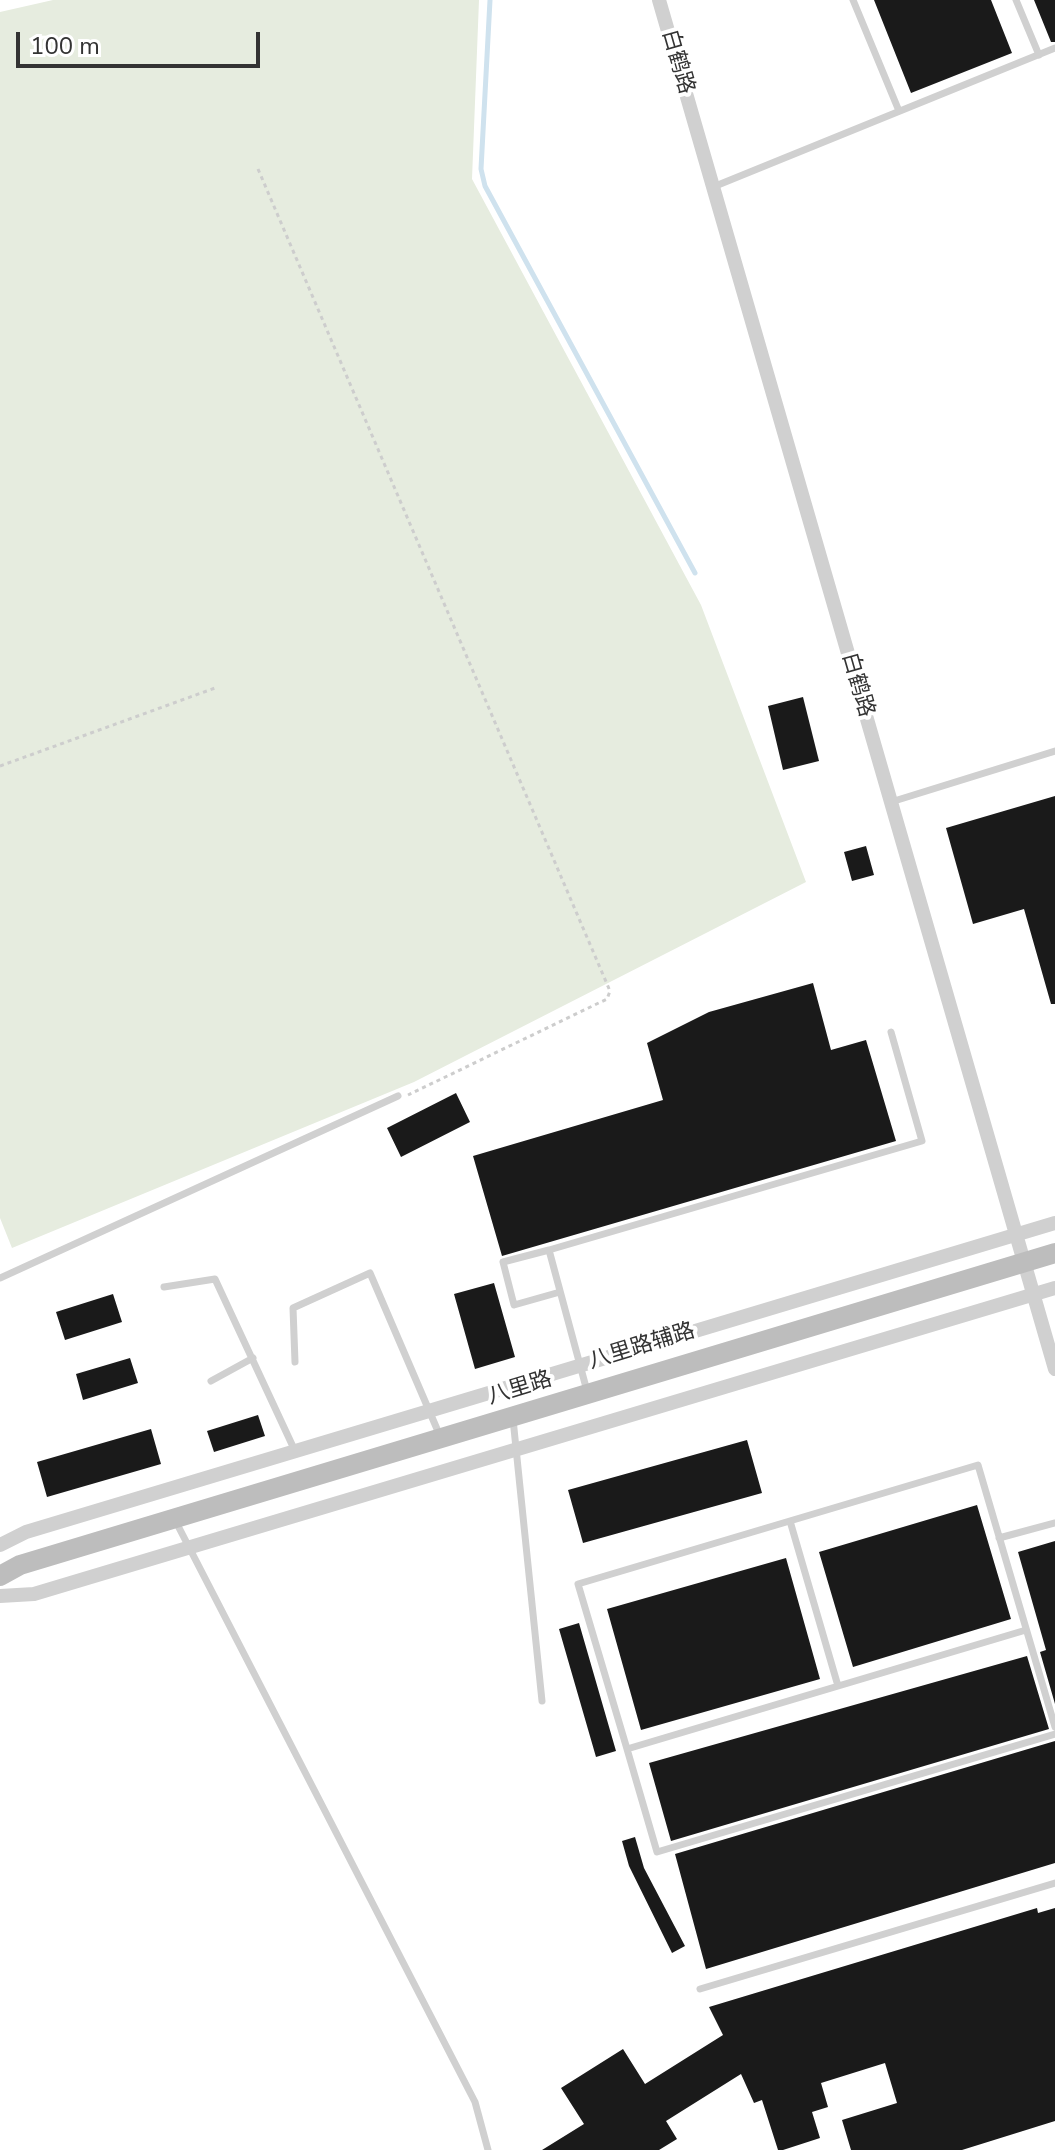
<!DOCTYPE html>
<html>
<head>
<meta charset="utf-8">
<style>
  body { margin:0 }
  #map { position:relative; width:1055px; height:2150px; overflow:hidden; background:#fff; font-family:"Nunito Sans",sans-serif }
  canvas { display:block }
  .scale { position:absolute; left:16px; top:32px; width:244px; height:36px; box-sizing:border-box; border:4px solid #333; border-top:0; padding-left:10px; font-size:24px; line-height:28px; white-space:nowrap; color:#333; -webkit-text-stroke:6px #fff; paint-order:stroke }
</style>
</head>
<body>
<div id="map">
<canvas width="1055" height="2150"></canvas>
<div class="scale">100 m</div>
</div>
<script>
const ctx = document.querySelector('canvas').getContext('2d');
ctx.lineJoin = 'round';
function fill(path, color) {
  ctx.fillStyle = color;
  ctx.fill(path, 'evenodd');
}
function strokePath(path, color, width, dash) {
  ctx.strokeStyle = color;
  ctx.lineWidth = width;
  ctx.lineCap = dash ? 'butt' : 'round';
  ctx.setLineDash(dash || []);
  ctx.stroke(path);
}
function write(font, color, halo, rows, align = 'center') {
  ctx.font = font + ' "Nunito Sans","Noto Sans SC",sans-serif';
  ctx.lineWidth = 8;
  ctx.setLineDash([]);
  ctx.textBaseline = 'middle';
  ctx.strokeStyle = halo;
  ctx.fillStyle = color;
  for (const [text, x, y, turn = 0] of rows) {
    ctx.save();
    ctx.translate(x, y);
    ctx.rotate((+turn || 0) * Math.PI / 180);
    ctx.textAlign = isNaN(turn) ? turn : align;
    if (halo) ctx.strokeText(text, 0, 0);
    ctx.fillText(text, 0, 0);
    ctx.restore();
  }
}
fill(new Path2D(`
  M53,0H479L472,179L701,605L806,882L414,1082L12,1248L0,1218V12Z`), '#e6ecdf');
strokePath(new Path2D(`
  M490,0L481,169L485,186L695,573`), '#cfe2ee', 5);
fill(new Path2D(`
  M874,0H991L1012,53L911,93Z
  M1034,0H1055V42H1051Z
  M803,697L819,761L783,770L768,706Z
  M1055,796V1004H1051L1024,909L973,924L946,828Z
  M866,846L874,875L852,881L844,852Z
  M813,983L831,1050L866,1040L896,1141L502,1256L473,1156L663,1100L647,1043L709,1012Z
  M456,1093L470,1122L401,1157L387,1128Z
  M494,1283L515,1357L475,1369L454,1294Z
  M113,1294L122,1322L65,1340L56,1312Z
  M130,1358L138,1383L83,1400L76,1374Z
  M258,1415L265,1436L214,1452L207,1431Z
  M151,1429L161,1464L47,1497L37,1462Z
  M747,1440L762,1493L583,1543L568,1490Z
  M977,1505L1011,1619L853,1667L819,1552Z
  M1055,1541V1704L1040,1652L1046,1650L1018,1552Z
  M786,1558L820,1679L641,1730L607,1609Z
  M579,1623L616,1751L596,1757L559,1629Z
  M1027,1656L1049,1729L671,1841L649,1763Z
  M1055,1741V1863L706,1969L675,1854Z
  M635,1837L644,1868L685,1946L672,1953L629,1866L622,1841Z
  M1037,1908L1038,1913L1055,1908V2121L962,2150H851L842,2120L897,2103L885,2063L821,2083L828,2107L812,2112L820,2138L783,2150H778L762,2100L754,2103L741,2074L666,2121L677,2139L659,2150H542L584,2124L561,2088L623,2049L645,2084L723,2035L709,2007Z`), '#1a1a1a');
strokePath(new Path2D(`
  M258,169L610,991L607,999L408,1095
  M0,766L215,688`), '#cdcdcd', 3, [4, 4]);
strokePath(new Path2D(`
  M853,0L899,111
  M1016,0L1039,55
  M713,187L1055,48
  M891,802L1055,751
  M549,1250L503,1262L514,1305L560,1292
  M0,1278L398,1096
  M164,1287L215,1279L295,1451
  M295,1362L293,1308L370,1273L440,1436
  M211,1381L253,1358
  M587,1391L549,1250L922,1141L891,1032
  M513,1419L542,1701
  M175,1520L475,2102L488,2150
  M790,1521L838,1686
  M999,1538L1055,1523
  M1026,1630L627,1749L578,1584L978,1465L1055,1727
  M627,1749L657,1852L1055,1734
  M700,1989L1055,1883`), '#d0d0d0', 7);
strokePath(new Path2D(`
  M659,0L1055,1369
  M0,1545L26,1532L1055,1223
  M0,1596L34,1594L1055,1288`), '#d0d0d0', 14);
strokePath(new Path2D(`
  M0,1576L20,1565L1055,1253`), '#bdbdbd', 20);
write('22px', '#333', '#fff', [
  ["白鹤路",677,62,74],
  ["白鹤路",857,685,74],
  ["八里路辅路",642,1347,-17],
  ["八里路",520,1389,-17]
]);
</script>
</body>
</html>
